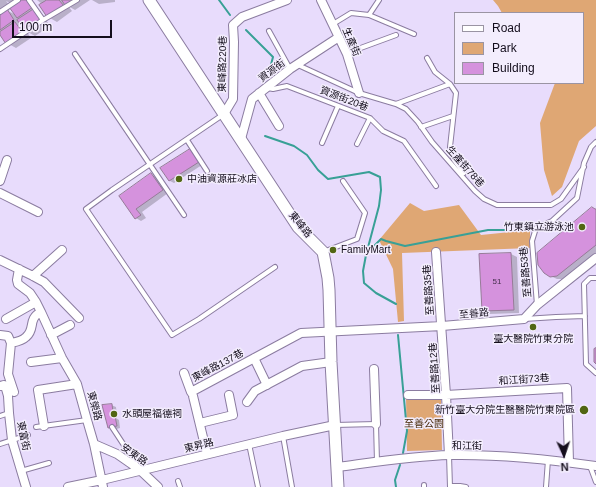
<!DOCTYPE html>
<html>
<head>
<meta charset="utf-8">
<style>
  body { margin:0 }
  #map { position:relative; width:596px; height:487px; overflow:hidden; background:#e8dcfc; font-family:Arial,sans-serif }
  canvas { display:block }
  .legend { position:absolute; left:454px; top:12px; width:130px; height:72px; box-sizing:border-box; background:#f3edfd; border:1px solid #9a94a3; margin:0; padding:5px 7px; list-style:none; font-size:12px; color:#140e1c }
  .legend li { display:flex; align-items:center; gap:8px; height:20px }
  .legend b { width:20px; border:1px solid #9a94a3 }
  .north { position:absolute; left:544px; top:435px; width:40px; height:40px; -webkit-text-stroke:3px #f3edfd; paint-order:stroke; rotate:177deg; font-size:11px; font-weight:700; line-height:16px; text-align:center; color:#140e1c }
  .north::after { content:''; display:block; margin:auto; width:14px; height:18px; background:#140e1c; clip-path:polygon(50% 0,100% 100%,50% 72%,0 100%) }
  .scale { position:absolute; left:12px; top:20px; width:100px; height:18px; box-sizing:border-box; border:2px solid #140e1c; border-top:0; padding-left:5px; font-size:12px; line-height:14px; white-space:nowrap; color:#140e1c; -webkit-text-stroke:3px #f3edfd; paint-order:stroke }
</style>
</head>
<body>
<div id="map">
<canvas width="596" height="487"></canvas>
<ul class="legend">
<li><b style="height:5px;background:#fff"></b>Road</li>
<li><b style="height:11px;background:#dfa774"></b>Park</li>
<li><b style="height:11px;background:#d592dd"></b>Building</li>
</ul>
<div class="north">N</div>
<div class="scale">100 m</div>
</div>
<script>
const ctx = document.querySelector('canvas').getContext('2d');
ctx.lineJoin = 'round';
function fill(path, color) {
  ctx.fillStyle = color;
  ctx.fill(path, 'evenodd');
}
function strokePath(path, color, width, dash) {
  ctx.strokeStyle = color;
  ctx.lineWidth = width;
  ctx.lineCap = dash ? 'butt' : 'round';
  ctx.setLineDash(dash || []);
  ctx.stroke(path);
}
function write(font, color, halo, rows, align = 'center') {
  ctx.font = font + ' Arial,"Noto Sans TC",sans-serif';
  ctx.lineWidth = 3;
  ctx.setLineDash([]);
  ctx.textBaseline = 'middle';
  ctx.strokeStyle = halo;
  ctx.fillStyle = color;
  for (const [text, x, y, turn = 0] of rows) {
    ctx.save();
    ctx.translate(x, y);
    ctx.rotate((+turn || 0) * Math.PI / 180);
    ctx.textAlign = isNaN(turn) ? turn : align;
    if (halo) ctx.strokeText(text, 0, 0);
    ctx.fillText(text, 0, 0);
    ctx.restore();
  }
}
fill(new Path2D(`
  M493,0H596V126L579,141L562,187L552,196L544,170L540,123L555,83H583V13H502L498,6Z
  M410,203L424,211L459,205L481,235L530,230V248L402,253L404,321L398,322L393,269L379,240Z
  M406,398H441L442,450L407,451Z`), '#dfa774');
fill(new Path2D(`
  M0,0H30L34,2L41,12L39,13L43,15L50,26L35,36L26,31L31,38L16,48L7,43L2,32L0,31ZM6,1L14,5L11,7ZM11,8L16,15L8,11Z
  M37,0H90L75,10L68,6L72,11L57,22L48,17L42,4Z
  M92,0H115V2L99,4Z
  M190,150L194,152L202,165L174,183L170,181L162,168Z
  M151,174L156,177L168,193L142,212L146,218L141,221L136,218L120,196Z
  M596,210V253L564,279H557L544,273Z
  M511,254L517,257L519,313L489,314L483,311Z
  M111,405L116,407L117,416H113L119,420L120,428L113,430L108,427Z`), '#0003');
strokePath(new Path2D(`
  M219,0L230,15
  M246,30L273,57L269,72
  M265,136L294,146L307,155L318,170L328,179L369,172L380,177L381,190L379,206L366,255L363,271L364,283L376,293L396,304
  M366,254L381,239L386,241L405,246L488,230H520L532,227
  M398,335L407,431L403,453
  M396,487L395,480L400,465`), '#38a096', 2);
const building = new Path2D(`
  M20,0H28L33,7L17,18L9,7Z
  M47,0H59L64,6L47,17L39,5Z
  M62,0H74L66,6Z
  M7,9L14,20L0,30V14Z
  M34,9L42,21L26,32L17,20Z
  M15,22L23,33L6,44L0,35V32Z
  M190,149L199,162L169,181L160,168Z
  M151,173L163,190L136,209L141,215L135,219L119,196Z
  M592,207L595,209H596V245L557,276L550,277L544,273L538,265L537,253Z
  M511,253L514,310L482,311L479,254Z
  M596,348V364L594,362V349Z
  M112,404L113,412H111V417L115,416L117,426L108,428L102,405Z`);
fill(building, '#d592dd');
strokePath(building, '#967a98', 1);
const service = new Path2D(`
  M29,0L43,20
  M0,12L18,0
  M369,15L379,0
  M333,24L351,13L369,15L414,34
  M269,31L290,69
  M0,49L43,20L77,0
  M347,53L396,35
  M75,54L184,215
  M427,58L435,72L450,84
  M298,65L359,93L396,104L406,109L418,122L432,142L475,191L484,199L497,205H551L561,199L584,167
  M268,88L273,89L287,86L370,118L383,131L404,141L436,186
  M396,104L450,84L456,93L450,147L454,160L464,173
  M224,114L112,190L86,209L172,335L199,319L275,267
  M421,127L453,116
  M187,140L207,171
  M322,143L338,106
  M357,144L370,118
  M323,252L357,239L365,213L343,181
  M596,278H590L584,284L586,364L596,373
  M537,305L532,241L536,228L552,221L577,198L584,163L591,147L596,142
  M524,319L556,317L585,316
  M0,416L9,413
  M335,425L376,424L377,462
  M36,427L87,420
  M112,427L137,465
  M283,436L292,487
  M0,444L28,435
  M249,444L258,487
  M449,455L450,487
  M590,466L596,482
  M21,471L49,463
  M178,481L180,487
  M424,485V487
  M450,486H460L466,487
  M546,487L548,460`);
const minor = new Path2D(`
  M321,0L347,54L359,93
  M259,93L279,126
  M224,114L233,99L234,42L233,25L242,17L287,0
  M241,139L252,99L290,69L339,37
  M0,181L7,160
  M0,193L38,212
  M436,252L446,395L449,455
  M0,260L33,276L44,282L79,318
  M19,269L17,280L18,284L30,293L36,302L41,312L62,358L77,384L87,420L94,444L103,487
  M33,276L62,250
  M6,319L36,302
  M0,335L8,336L11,343
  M51,335L70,325
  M254,358L267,385
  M31,362L62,358
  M374,369L376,424
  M184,373L191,392L301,333L442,326L524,319L537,305L596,258
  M0,386L4,385L6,389L8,396L9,413L12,440L26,487
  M14,392L8,374L11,343C16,342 22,341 26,337C36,329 27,319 41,312
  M408,395H446L567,388L569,462
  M193,396L207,454
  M247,402L255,391L302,366L331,362
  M200,423L233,415L229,395
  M44,426L38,390L77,384
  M94,444L117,454L140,470L158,487
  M337,467C375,462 412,456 450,455C499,454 547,459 596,466
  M68,487L102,480L283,436L335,425`);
const secondary = new Path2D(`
  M149,0L298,227L323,252L328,278L329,290L331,362L338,487`);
strokePath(service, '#8b7ca0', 6);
strokePath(minor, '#8b7ca0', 10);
strokePath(secondary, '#8b7ca0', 13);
strokePath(service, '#fff', 4);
strokePath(minor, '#fff', 8);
strokePath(secondary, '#fff', 11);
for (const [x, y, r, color] of [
  [179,179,4,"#516613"],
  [582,227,4,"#516613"],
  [333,250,4,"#516613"],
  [533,327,4,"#516613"],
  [584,410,5,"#516613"],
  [114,414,4,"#516613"]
]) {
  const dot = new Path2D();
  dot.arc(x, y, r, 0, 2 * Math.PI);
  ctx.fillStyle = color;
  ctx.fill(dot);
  strokePath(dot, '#f3edfd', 1.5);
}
write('8px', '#442f4c', null, [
  ["51",497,282]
]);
write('10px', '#140e1c', '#f3edfd', [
  ["生產街",351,42,67],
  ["東峰路220巷",223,64,-89],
  ["資源街",272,71,-37],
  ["資源街20巷",344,99,21],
  ["生產街78巷",465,167,48],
  ["東峰路",300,225,51],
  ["至善路53巷",526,272,-95],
  ["至善路35巷",429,290,-94],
  ["至善路",474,314,-5],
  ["東峰路137巷",218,366,-28],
  ["至善路12巷",435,368,-94],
  ["和江街73巷",524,380,-4],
  ["東榮路",94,406,75],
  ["東富街",23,436,78],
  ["東昇路",199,446,-14],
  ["和江街",467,446],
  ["安東路",134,455,35]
]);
write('10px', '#140e1c', '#f3edfd', [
  ["中油資源莊冰店",187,179],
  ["竹東鎮立游泳池",574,227,"right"],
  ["FamilyMart",341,250],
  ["臺大醫院竹東分院",533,339,"center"],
  ["新竹臺大分院生醫醫院竹東院區",575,410,"right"],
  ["水頭屋福德祠",122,414]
], 'left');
write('10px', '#482a0a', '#f3edfd', [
  ["至善公園",424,424]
]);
</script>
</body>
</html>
